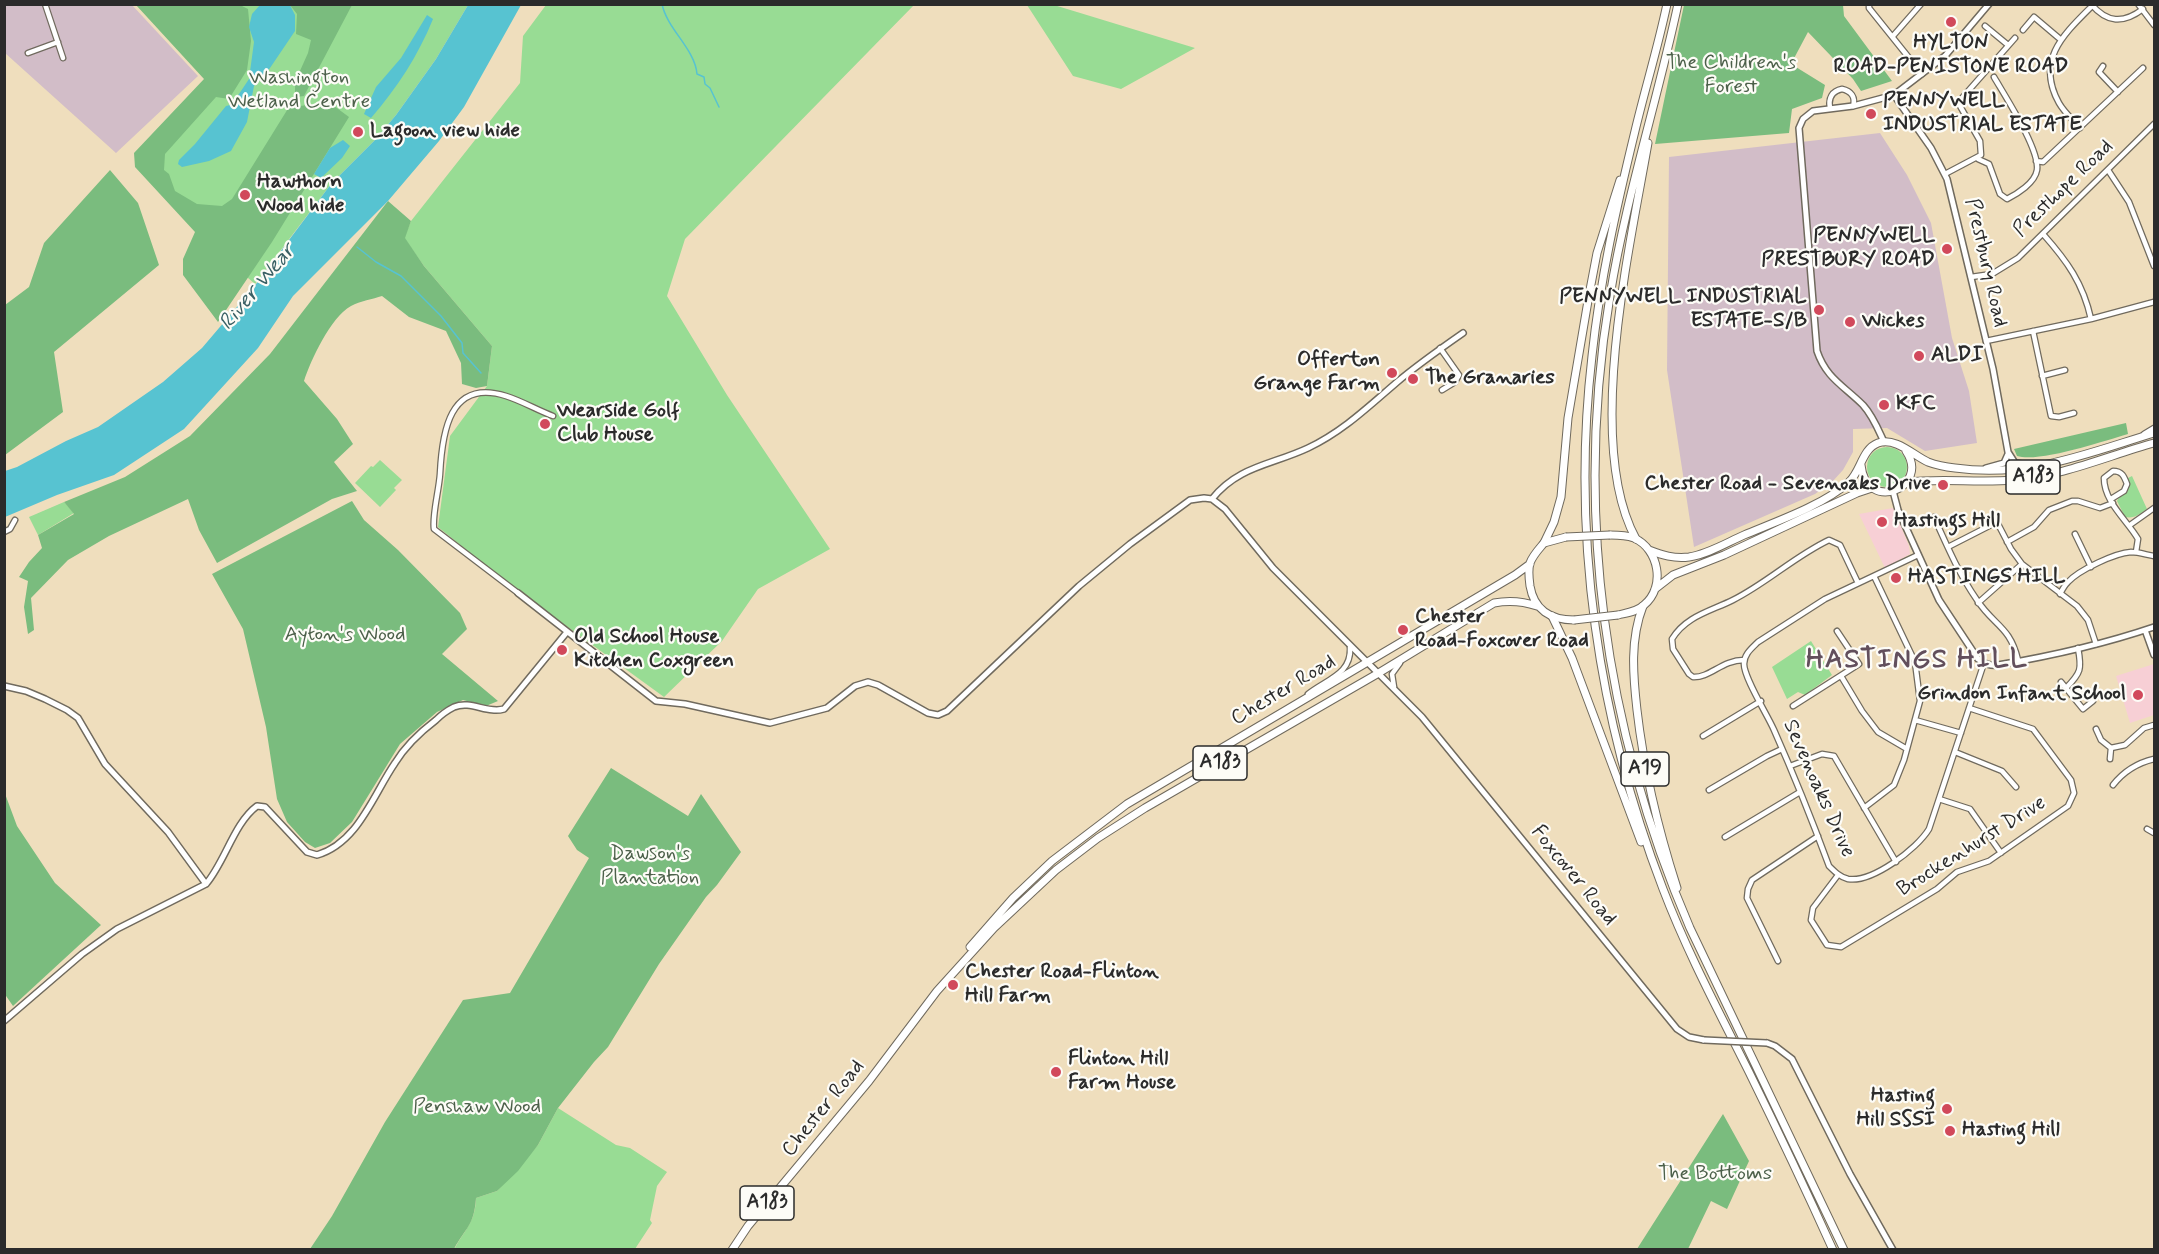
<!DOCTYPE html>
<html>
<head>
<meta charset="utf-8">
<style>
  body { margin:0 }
  #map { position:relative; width:2159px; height:1254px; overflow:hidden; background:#efdebd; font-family:Mynerve,sans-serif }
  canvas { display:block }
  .frame { position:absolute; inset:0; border:6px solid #2b2b2b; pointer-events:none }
</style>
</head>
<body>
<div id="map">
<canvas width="2159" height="1254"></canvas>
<div class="frame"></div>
</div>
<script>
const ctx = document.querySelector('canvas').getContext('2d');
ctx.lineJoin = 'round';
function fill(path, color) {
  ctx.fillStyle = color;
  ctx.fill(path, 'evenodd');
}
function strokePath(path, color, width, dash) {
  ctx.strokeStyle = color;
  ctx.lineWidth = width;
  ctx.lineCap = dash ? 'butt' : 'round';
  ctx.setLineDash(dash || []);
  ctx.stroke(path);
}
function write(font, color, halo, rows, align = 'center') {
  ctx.font = font + ' Mynerve,sans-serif';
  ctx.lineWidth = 4.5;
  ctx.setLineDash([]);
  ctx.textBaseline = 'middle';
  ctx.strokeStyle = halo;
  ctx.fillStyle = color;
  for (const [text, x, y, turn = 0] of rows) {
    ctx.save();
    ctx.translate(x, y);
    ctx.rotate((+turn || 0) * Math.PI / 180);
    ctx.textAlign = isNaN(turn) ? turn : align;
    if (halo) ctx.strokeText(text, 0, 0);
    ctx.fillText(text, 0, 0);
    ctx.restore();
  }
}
fill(new Path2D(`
  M1893,508L1909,546L1910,554L1885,568L1859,514Z
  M2154,664V715L2130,723L2116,676Z`), '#f7cfd5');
fill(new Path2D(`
  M5,5H132L198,76L116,153L5,53Z
  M1880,133L1907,175L1931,223L1952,338L1969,391L1977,443L1925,451L1887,428L1853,429V452L1843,470L1832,482L1815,494L1694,547L1667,370L1669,157Z`), '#d2bdc8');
fill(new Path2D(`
  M145,5H468L436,59L396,115L375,140L331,184L255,284L227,260L139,170L213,81Z
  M546,5H914L685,239L667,296L727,395L830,549L758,589L722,641L664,697L507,583L438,527L450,436L487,386L492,346L424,266L404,238L411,221L520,83L523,36Z
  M1027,5H1054L1195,48L1121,89L1073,76Z
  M1867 467a20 20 0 1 1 40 0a20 20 0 1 1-40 0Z
  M380,460L402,480L394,488L396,490L380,507L355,483L371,466L373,467Z
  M2132,476L2147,509C2140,514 2134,519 2125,517L2117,501C2123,490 2132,493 2128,478Z
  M64,502L74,513L38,535L29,517Z
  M1811,641L1832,675L1805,695L1798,692L1787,699L1772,667Z
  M558,1108L616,1145L630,1148L667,1172L657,1186L650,1220L652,1223L635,1249L454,1250C465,1228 475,1224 476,1198L497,1191L538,1145Z`), '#98dc94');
fill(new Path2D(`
  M238,4L248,9L251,41L247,70L229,99L216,97L165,154L164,170L169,174L175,191L197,204L222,206L232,199L289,107L330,103L349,117L272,242L218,322L183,275V259L195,232L135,167L134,153L204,79L136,5Z
  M290,5H352L304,96L295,97V82L308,53L311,40L296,34L297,14Z
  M1684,5H1843L1844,16L1892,81L1861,91L1853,79L1808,32L1791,64L1825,85L1822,98L1792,109L1789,133L1655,144Z
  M110,170L138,203L159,265L54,352L63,412L5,455V305L29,287L44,243Z
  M388,201L411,221L405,238L424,266L492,346L487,386L476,388L462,384L461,363L446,331L409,317L382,296C373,299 360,301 351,306C330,318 311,360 304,381L337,419L353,444L334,462L357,491L332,499L217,563L199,530L188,499L109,536L68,560L31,598L34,630L28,634L24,607L28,581L19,577L29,562L42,548L38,535L74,514L64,502L125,477L190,436L270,354Z
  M2126,423L2128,434C2104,441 2039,463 2017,456L2014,449Z
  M352,501L364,520L398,550L460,613L467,629L442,654L498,701L486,706L463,700L437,712L400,744L352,822L330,843L315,848L305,842L287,822L277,799L266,727L243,629L212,574Z
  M611,768L688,816L701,794L741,852L717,885L706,897L659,964L608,1047L594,1062L558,1108L538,1145L518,1171L497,1191L476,1198C474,1226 466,1227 454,1249H310L332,1216L385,1122L463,1000L510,993L589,858L577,850L568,836Z
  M4,791L17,826L55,883L101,925L13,1006L4,993Z
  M1723,1114L1749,1161L1727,1209L1711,1201L1688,1249H1637Z`), '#7abc7e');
fill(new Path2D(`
  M260,5H290L295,15V31L270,68L254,86L247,122L231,151L209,161L182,167L178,164L179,160L195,144L226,106L230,105L235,100L249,79L254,42L249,27L252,14Z
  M468,5H521L464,107L439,141L388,201L293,296L258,348L184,429L114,475L57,495L5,517V471L17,467L66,441L98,427L163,382L202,348L253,288L331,184L375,140L396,115L436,59Z
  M427,15L433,19C418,56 397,88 371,118L364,114L376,87L401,58Z
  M343,140L350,146L342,158L321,178L314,174L330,148Z`), '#57c3d1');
strokePath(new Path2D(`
  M662,4C667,29 695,49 697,74L704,77L705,84L710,88L719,107
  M357,247L376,262L401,276L441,316L462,343L463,353L481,373`), '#57c3d1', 1.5);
const minor = new Path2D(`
  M45,4L63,58
  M1869,4V8L1922,74
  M2091,4C2107,23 2123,24 2143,9
  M2138,4L2154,25
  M1985,26L2008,45
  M2023,30L2034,17L2060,39
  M1893,36L1921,4
  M28,53L58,42
  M2103,66L2099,72L2118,92
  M1830,108C1828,98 1832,91 1842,89C1851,91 1856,97 1853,106
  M2080,128C2073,120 2064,112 2059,103C2035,60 2064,34 2092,6
  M1978,159L1989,164L2000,194L2007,199C2017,194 2035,183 2037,170C2040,150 2005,96 1994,77
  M2036,161L2043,162L2143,68
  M2108,170L2129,202L2154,266
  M1945,174L1981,155L1980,141L1960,106L1962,98L2015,38
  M2043,234C2067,261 2083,283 2091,319
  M1971,277L1992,274L2018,258L2154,124
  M2033,331L2051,416L2059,417L2074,413
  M1986,341L2091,319L2154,302
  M1440,348L1459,375L1455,382L1442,390
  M2042,376L2065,370
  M2144,434L2154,428
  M2111,499L2124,491L2127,484C2124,476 2122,471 2113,471L2104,478C2104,502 2127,520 2138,539L2136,552
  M1934,517C1947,546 1959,574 1977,600C1994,626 2010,626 2018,660
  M2130,525L2154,508
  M4,532L10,529L15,520
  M2075,534L2091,567
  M2007,542L2034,527L2049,510L2072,501H2078L2100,508L2113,503
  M1948,547L1997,522L2011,549L2022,564L2077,606L2088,620L2096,644
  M1918,555L1825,599L1758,642C1752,648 1744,654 1744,664C1744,678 1767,714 1774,730C1794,775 1812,820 1829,866C1835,872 1840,877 1848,879C1872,883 1917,849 1929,829L1984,663
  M518,593L434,529C432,515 439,490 440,474C442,433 449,378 506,396C522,401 537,410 553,416
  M2060,594C2062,590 2065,585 2068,582C2079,570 2115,553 2131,552C2139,552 2147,555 2154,556
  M1978,603L2022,564
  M1744,660C1722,660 1710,678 1693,677L1689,674L1673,649L1672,639C1686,616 1711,611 1733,600C1767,583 1795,556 1829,540L1840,545L1858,583
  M1841,676L1862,711L1878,732L1907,749
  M2061,682L2083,709L2093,701
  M1394,687L1392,674L1400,663
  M2066,688C2081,673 2082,669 2078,648
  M1308,694C1327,679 1352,674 1350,647
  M1793,706L1859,664L1837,631
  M1915,720L1961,733
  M2096,729L2101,740L2111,748L2125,745L2144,728L2154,725
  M1703,736L1761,701
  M1955,752L2002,771L2016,787
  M2110,759L2111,748
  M1790,766L1822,754L1834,756L1896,862
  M2113,785C2124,771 2137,763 2154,759
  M1709,790L1767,756L1782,749
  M1939,799L1970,809L2001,853
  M1864,808L1894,785L1904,760L1920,701L1915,662L1874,576
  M2147,829L2154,833
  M1725,837L1800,792
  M1838,875L1813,908L1811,920L1827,945L1841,947L1937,889L1957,872L1989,861L2068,806L2074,793L2071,780L2033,729L1969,708
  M1778,961L1747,898L1748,889L1752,880L1818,836`);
const tertiary = new Path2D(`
  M1894,95L1931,148L1947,179L1993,369L2008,452L2015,463L2028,465
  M1884,442C1878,429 1873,416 1863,405C1844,386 1826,378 1817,351L1799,128L1803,119L1813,111L1853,106L1894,95L1945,56L1989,4
  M1986,468L2004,463L2008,454
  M1893,491L1898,510L1939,600L1978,659C1985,664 1990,666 1998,665C2051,656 2104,644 2154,627
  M1212,499C1238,466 1272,465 1308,448C1342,432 1368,407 1396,383C1417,365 1440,349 1463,333
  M518,593L656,701L685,704L770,723L827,708L855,686L868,682L878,685L928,713L938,715L947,711L1079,586L1130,544L1190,500L1204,498L1212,499L1225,509L1273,568L1422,717L1677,1029L1689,1037L1704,1040
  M2145,630L2154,655
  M4,686L26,691L45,699L67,710L78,718L105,764L168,832L206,884
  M4,1021L82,954L117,929L206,884C225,862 234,823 257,806L265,807L307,852L317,855C358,843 373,795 395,763C406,745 419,733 436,720C441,715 448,710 454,707C471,700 487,714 504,709L567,632
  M1767,1043L1775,1046L1792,1059L1850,1174L1893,1250`);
const primary = new Path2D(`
  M1861,465C1866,514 1931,488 1906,451
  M1907,482C1942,478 1978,483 2013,480C2063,476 2107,456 2154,443
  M1610,535C1618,535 1626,535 1634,538C1659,549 1666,587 1644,605C1637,612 1626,613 1618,615
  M1566,537L1544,543C1539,549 1533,555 1530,563C1528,570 1529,579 1530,586C1534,610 1551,620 1574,620
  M1649,550C1662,555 1674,559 1689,557C1708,554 1726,543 1744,535C1775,522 1824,505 1849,482C1861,471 1862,449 1878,443C1896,437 1913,455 1928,462C1936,465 1946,467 1955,468C2029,478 2085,454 2154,433
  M1655,589L1673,575L1724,555L1857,493L1872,488
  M970,947L1013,898L1052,861L1127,804L1515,575L1530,564
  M732,1250L748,1226L869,1081L937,991L994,928L1056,870L1098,838L1145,808L1377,674L1494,603C1510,600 1522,601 1537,606`);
const trunk = new Path2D(`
  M1667,4C1658,47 1645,89 1635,131C1617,205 1600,280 1592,356C1571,536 1598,720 1663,889C1687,952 1719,1012 1749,1072C1778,1131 1806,1190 1833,1250
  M1678,4C1657,102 1626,197 1610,296C1574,511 1604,729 1690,928L1844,1250
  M1636,539C1584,444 1630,247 1648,143
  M1544,543L1554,522L1561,497L1568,418L1589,295L1597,253L1620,180
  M1643,606C1630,639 1633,675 1637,710C1644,771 1658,829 1677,888
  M1552,616L1572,658L1641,842`);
strokePath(minor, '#706a5e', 7);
strokePath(tertiary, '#706a5e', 8);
strokePath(primary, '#706a5e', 9);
strokePath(trunk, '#706a5e', 9);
strokePath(minor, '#fff', 4.5);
strokePath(tertiary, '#fff', 5);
strokePath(primary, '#fff', 7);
strokePath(trunk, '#fff', 7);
const tertiaryBridge = new Path2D(`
  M1704,1040L1767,1043`);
const primaryBridge = new Path2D(`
  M1566,537L1610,535
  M1574,620L1618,615`);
strokePath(tertiaryBridge, '#706a5e', 8, []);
strokePath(primaryBridge, '#706a5e', 9, []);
strokePath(tertiaryBridge, '#fff', 5);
strokePath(primaryBridge, '#fff', 7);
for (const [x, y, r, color] of [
  [1951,22,6,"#d1495b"],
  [1871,114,6,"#d1495b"],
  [358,132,6,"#d1495b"],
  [245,195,6,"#d1495b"],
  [1947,249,6,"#d1495b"],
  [1819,310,6,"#d1495b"],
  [1850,322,6,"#d1495b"],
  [1919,356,6,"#d1495b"],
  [1392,373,6,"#d1495b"],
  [1413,379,6,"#d1495b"],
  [1884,405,6,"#d1495b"],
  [545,424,6,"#d1495b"],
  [1943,485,6,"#d1495b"],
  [1882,522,6,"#d1495b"],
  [1896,578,6,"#d1495b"],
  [1403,630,6,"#d1495b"],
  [562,650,6,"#d1495b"],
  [2138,695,6,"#d1495b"],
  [953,985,6,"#d1495b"],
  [1056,1072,6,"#d1495b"],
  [1947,1109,6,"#d1495b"],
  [1950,1131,6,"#d1495b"]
]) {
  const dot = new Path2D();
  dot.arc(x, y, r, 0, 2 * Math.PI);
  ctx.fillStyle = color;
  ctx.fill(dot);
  strokePath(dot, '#fdfcf7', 2);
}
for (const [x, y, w] of [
  [2033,477,54],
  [1220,763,54],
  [1645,769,48],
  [767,1203,54]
]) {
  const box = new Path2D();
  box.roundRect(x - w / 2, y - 17, w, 34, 4.5);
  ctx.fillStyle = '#fdfcf7';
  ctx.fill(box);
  strokePath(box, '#2b2b2b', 1.5);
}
write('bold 20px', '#2b2b2b', null, [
  ["A183",2033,477],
  ["A183",1220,763],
  ["A19",1645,769],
  ["A183",767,1203]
]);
write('bold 21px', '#2b2b2b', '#fdfcf7', [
  ["HYLTON",1951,44,"center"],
  ["ROAD-PENISTONE ROAD",1951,68,"center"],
  ["PENNYWELL",1883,102],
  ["INDUSTRIAL ESTATE",1883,126],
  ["Lagoon view hide",370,132],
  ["Hawthorn",257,183],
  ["Wood hide",257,207],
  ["PENNYWELL",1935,237,"right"],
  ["PRESTBURY ROAD",1935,261,"right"],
  ["PENNYWELL INDUSTRIAL",1807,298,"right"],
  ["ESTATE-S/B",1807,322,"right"],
  ["Wickes",1862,322],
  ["ALDI",1931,356],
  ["Offerton",1380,361,"right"],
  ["Grange Farm",1380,385,"right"],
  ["The Granaries",1425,379],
  ["KFC",1896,405],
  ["Wearside Golf",557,412],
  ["Club House",557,436],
  ["Chester Road - Sevenoaks Drive",1931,485,"right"],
  ["Hastings Hill",1894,522],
  ["HASTINGS HILL",1908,578],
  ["Chester",1415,618],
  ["Road-Foxcover Road",1415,642],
  ["Old School House",574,638],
  ["Kitchen Coxgreen",574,662],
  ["Grindon Infant School",2126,695,"right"],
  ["Chester Road-Flinton",965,973],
  ["Hill Farm",965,997],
  ["Flinton Hill",1068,1060],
  ["Farm House",1068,1084],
  ["Hasting",1935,1097,"right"],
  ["Hill SSSI",1935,1121,"right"],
  ["Hasting Hill",1962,1131]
], 'left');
write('21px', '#4c604a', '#fdfcf7', [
  ["The Children's",1731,64],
  ["Forest",1731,88],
  ["Washington",299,79],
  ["Wetland Centre",299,103],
  ["Ayton's Wood",345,636],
  ["Dawson's",650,855],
  ["Plantation",650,879],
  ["Penshaw Wood",477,1108],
  ["The Bottoms",1715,1175]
]);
write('21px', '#2b2b2b', '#fdfcf7', [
  ["Presthope Road",2064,189,-44],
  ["Prestbury Road",1985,263,77],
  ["Chester Road",1284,691,-31],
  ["Sevenoaks Drive",1818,789,66],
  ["Brockenhurst Drive",1972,847,-32],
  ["Foxcover Road",1573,876,51],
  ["Chester Road",824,1109,-51]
]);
write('italic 22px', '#3a6065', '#fdfcf7', [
  ["River Wear",258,288,-50]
]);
ctx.letterSpacing = '1.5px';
write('bold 27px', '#624f5c', '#fdfcf7', [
  ["HASTINGS HILL",1917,661]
]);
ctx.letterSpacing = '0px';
</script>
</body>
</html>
